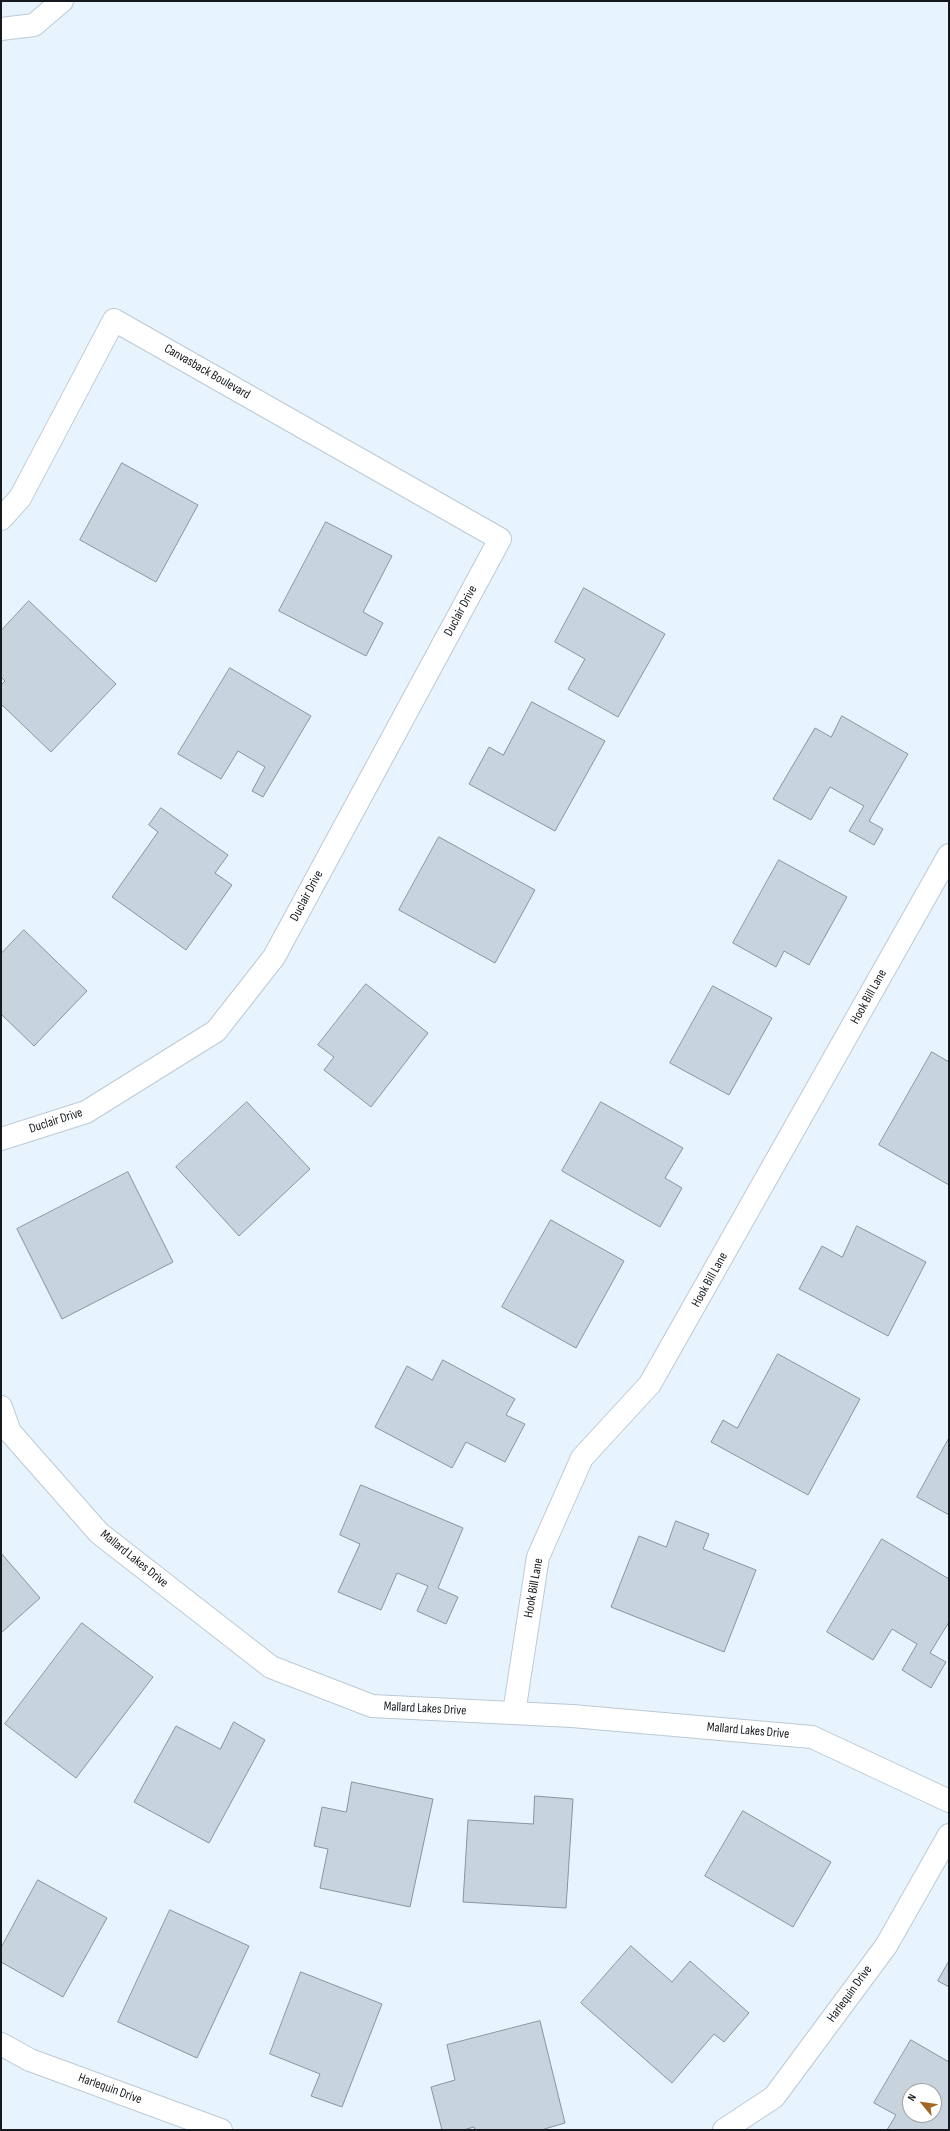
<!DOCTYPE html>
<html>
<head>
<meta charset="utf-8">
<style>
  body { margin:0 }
  #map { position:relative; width:950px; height:2131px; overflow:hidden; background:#e7f4fe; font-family:"Sofia Sans Condensed",sans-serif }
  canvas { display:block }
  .frame { position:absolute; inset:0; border:2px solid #161a1e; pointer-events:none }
  .north { position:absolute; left:902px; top:2083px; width:40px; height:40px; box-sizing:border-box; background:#fff; border:1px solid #a2a3a5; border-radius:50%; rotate:299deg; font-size:11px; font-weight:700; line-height:16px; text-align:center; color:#161a1e }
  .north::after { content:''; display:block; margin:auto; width:14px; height:18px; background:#a26728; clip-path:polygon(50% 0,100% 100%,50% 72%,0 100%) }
</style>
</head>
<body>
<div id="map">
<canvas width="950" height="2131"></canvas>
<div class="frame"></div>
<div class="north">N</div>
</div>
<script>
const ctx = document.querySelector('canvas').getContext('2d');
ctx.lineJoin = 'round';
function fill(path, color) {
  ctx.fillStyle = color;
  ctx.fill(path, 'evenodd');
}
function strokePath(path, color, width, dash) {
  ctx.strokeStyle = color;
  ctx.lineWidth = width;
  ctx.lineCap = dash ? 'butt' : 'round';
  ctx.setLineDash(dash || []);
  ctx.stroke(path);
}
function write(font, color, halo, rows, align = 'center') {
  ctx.font = font + ' "Sofia Sans Condensed",sans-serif';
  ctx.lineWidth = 4;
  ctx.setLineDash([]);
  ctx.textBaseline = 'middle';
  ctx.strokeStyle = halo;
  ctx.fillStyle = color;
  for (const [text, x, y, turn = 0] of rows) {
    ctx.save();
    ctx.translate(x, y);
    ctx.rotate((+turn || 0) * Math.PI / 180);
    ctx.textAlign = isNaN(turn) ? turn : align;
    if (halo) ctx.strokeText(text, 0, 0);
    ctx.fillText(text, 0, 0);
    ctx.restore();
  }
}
const building = new Path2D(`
  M122,463L198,505L156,582L80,540Z
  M326,522L392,556L363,612L383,623L366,656L279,611Z
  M584,588L665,634L618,717L568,689L585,659L555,642Z
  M29,601L116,684L51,752L1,704V685L5,681L1,677V631Z
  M230,668L311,716L263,797L252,791L265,767L238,751L221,779L178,754Z
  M532,702L605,741L555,831L469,784L489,747L503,755Z
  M842,716L908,754L869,821L883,829L874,845L849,831L864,806L830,787L811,820L773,799L815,728L831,737Z
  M161,808L228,855L215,873L232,885L186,950L112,897L158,832L149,825Z
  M439,837L535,890L495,963L399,910Z
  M779,860L847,897L809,965L784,951L776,967L733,943Z
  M24,930L87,991L34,1046L1,1014V954Z
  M366,984L428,1033L371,1107L324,1070L334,1057L318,1045Z
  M713,986L772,1018L729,1095L670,1063Z
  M932,1052L949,1062V1185L879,1145Z
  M247,1102L310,1169L239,1236L176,1167Z
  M601,1102L683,1148L665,1178L682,1188L660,1227L562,1171Z
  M128,1172L173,1262L62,1319L17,1229Z
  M551,1220L624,1261L576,1348L502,1307Z
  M857,1226L926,1262L888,1336L799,1289L822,1246L842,1257Z
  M778,1354L860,1399L808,1495L711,1442L723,1420L737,1428Z
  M443,1360L515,1399L506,1415L525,1424L505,1462L466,1442L452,1468L375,1427L407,1366L432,1380Z
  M949,1438V1515L917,1497Z
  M361,1485L463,1528L438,1588L458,1597L446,1624L417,1611L428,1586L397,1573L381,1610L338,1592L360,1544L340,1535Z
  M676,1521L709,1534L703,1549L756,1570L724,1652L611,1607L639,1536L666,1547Z
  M882,1539L949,1579V1622L930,1653L946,1662L931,1688L902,1670L917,1644L892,1629L873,1660L827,1632Z
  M1,1553L40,1598L1,1633Z
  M82,1623L153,1677L76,1778L5,1724Z
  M234,1722L265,1740L209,1843L134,1802L176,1726L220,1749Z
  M352,1782L433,1799L410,1907L320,1888L328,1849L314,1846L322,1807L346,1812Z
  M535,1796L573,1799L566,1908L463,1902L468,1820L533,1824Z
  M743,1811L831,1862L793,1927L705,1876Z
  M38,1880L107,1918L63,1997L1,1962V1948Z
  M170,1910L249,1946L197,2058L118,2022Z
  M631,1946L672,1982L690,1961L749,2013L724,2042L714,2034L672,2083L581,2003Z
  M949,1961V1987L938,1981Z
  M301,1972L382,2004L342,2107L311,2096L320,2074L270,2054Z
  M540,2021L565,2123L541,2130H475L474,2127L463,2130H442L431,2087L455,2080L447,2045Z
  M911,2040L949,2062V2130H887L896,2115L874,2103ZM910,2091H934V2115H910Z`);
fill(building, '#c7d4de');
strokePath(building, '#88949e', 1);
const minor = new Path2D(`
  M1,29L34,25L62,1
  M1,519L20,498L114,320L500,539L274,957L216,1031L86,1112L1,1139
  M514,1713L538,1557L582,1458L650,1384L949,855
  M1,2044L30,2060L221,2130
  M724,2130L774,2097L886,1946L949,1835`);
const tertiary = new Path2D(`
  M1,1407L10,1432L99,1533L271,1667L372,1706L572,1716L812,1737L949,1801`);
strokePath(minor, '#bdc9d4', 24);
strokePath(tertiary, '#bdc9d4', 24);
strokePath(minor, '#fff', 22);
strokePath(tertiary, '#fff', 22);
write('13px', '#161a1e', '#fff', [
  ["Canvasback Boulevard",207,372,30],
  ["Duclair Drive",461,611,-62],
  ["Duclair Drive",307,896,-62],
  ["Hook Bill Lane",869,997,-61],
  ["Duclair Drive",56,1121,-18],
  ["Hook Bill Lane",710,1280,-61],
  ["Mallard Lakes Drive",134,1559,39],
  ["Hook Bill Lane",534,1588,-80],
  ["Mallard Lakes Drive",425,1709,3],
  ["Mallard Lakes Drive",748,1731,5],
  ["Harlequin Drive",850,1994,-54],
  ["Harlequin Drive",110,2089,20]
]);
</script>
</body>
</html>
